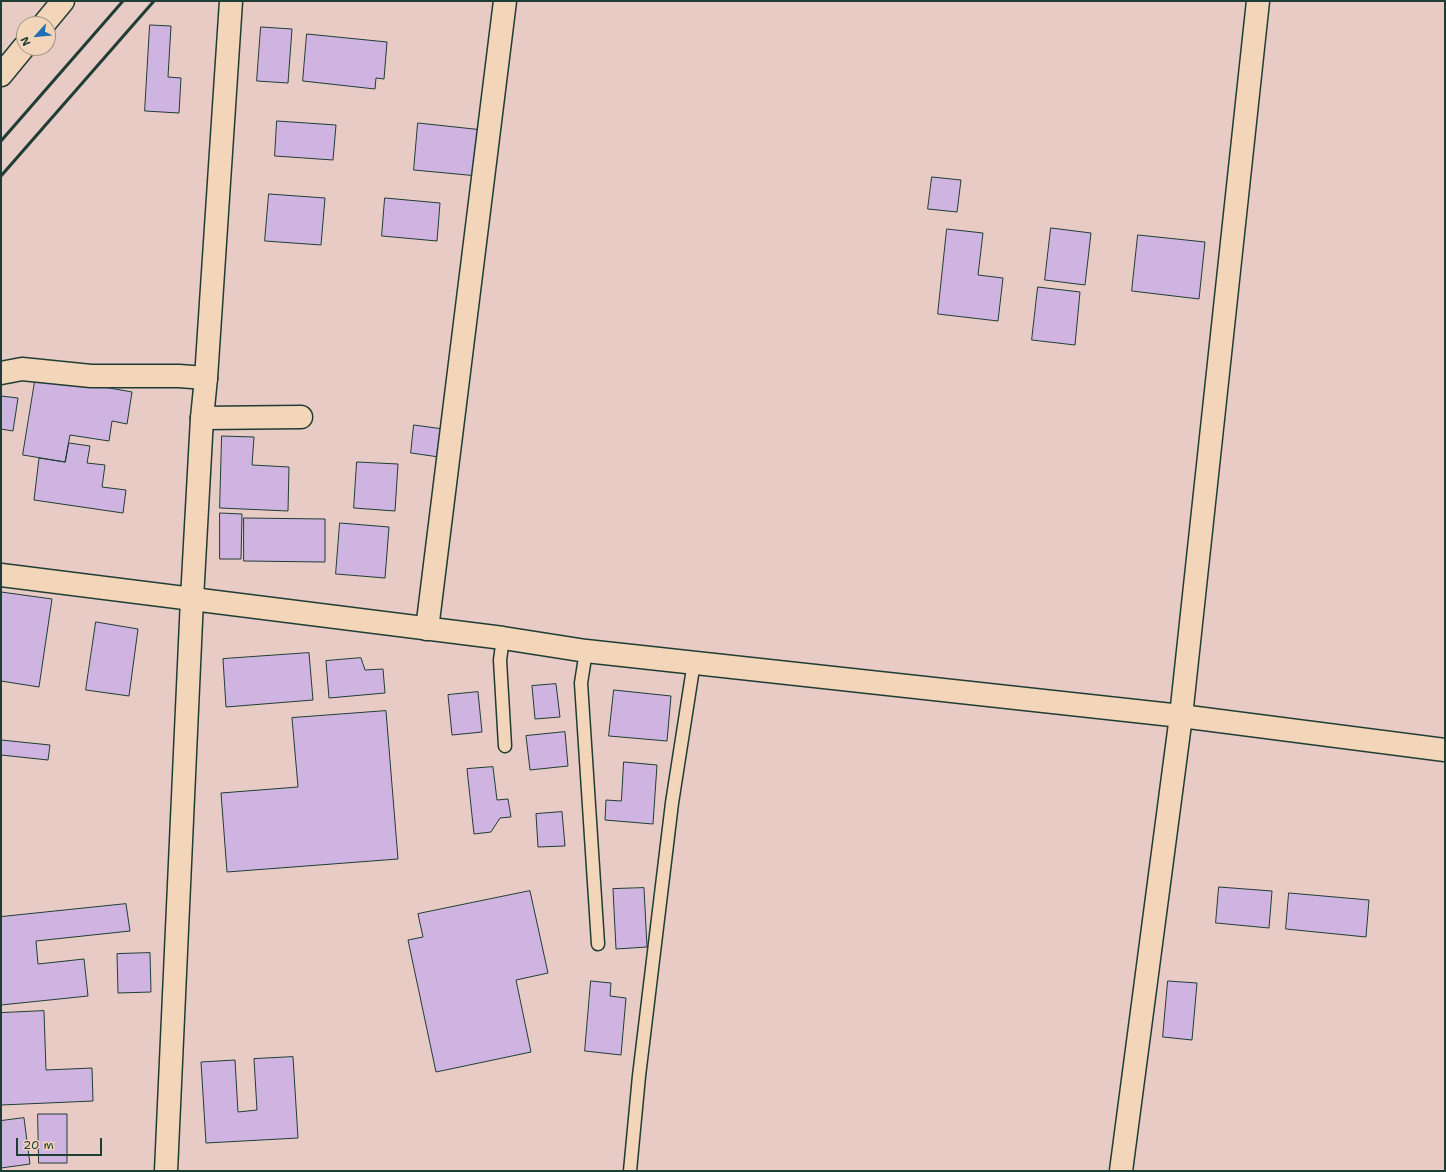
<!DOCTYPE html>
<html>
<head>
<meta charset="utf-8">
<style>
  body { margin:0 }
  #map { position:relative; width:1446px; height:1172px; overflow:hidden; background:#e8cbc5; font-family:"Shantell Sans",sans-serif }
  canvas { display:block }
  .frame { position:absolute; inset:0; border:2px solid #1f3d34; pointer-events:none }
  .north { position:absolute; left:16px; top:16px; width:40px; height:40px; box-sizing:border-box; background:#f3d5b9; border:1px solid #9e9884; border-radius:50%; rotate:243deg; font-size:11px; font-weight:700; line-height:16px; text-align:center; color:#1f3d34 }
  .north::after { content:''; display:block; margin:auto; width:14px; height:18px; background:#1f6fb2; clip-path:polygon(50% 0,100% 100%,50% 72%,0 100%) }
  .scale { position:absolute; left:16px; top:1138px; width:86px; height:18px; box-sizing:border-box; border:2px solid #1f3d34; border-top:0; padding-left:5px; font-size:12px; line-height:14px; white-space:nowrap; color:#1f3d34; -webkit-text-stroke:3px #f3d5b9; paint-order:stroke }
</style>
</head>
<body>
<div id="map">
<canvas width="1446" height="1172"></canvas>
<div class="frame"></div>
<div class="north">N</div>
<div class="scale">20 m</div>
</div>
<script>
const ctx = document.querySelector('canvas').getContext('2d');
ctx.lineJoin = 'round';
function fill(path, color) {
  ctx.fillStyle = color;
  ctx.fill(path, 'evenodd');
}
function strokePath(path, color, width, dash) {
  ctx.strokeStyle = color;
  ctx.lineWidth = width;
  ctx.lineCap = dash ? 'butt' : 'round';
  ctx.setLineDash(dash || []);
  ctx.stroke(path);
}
const building = new Path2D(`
  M150,25L171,26L168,77L181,78L179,113L145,111Z
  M261,27L292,29L288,83L257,81Z
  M307,34L387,42L384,79L376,78L375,89L303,81Z
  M277,121L336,125L333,160L275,156Z
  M418,123L483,130L478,176L414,170Z
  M932,177L961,180L957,212L928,209Z
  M269,194L325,198L321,245L265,241Z
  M385,198L440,203L437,241L382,236Z
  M1051,228L1091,233L1085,285L1045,280Z
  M947,229L983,233L978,275L1003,278L998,321L938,314Z
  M1138,235L1205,242L1199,299L1132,291Z
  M1038,287L1080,292L1075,345L1032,340Z
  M36,375L132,392L127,424L112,421L109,441L70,435L65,462L23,455Z
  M1,396L18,398L13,431L1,429Z
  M414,425L443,429L439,457L411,453Z
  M222,436L254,437L252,465L289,467L288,511L220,508Z
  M69,443L90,446L87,463L105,465L102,487L126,490L123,513L34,500L39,458L65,462Z
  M357,462L398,464L395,511L354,508Z
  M220,513L242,514L241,559H220Z
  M244,518L325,519V562L244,561Z
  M340,523L389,527L385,578L336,574Z
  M1,592L52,599L39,687L1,681Z
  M96,622L138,629L129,696L86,690Z
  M309,653L313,700L226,707L223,659Z
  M361,658L365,670L383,669L385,693L329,698L326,661Z
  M556,684L560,717L535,719L532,686Z
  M614,690L671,696L667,741L609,736Z
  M478,692L482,732L452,735L448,695Z
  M386,711L398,859L227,872L221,793L298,787L292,718Z
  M565,732L568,766L530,770L526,736Z
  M1,740L50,745L48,760L1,755Z
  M624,762L657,765L653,824L605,820L606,800L621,801Z
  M493,767L497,800L508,799L511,817L500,818L491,832L474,834L467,769Z
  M562,812L565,846L538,847L536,814Z
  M1219,887L1272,891L1269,928L1216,923Z
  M644,888L647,947L616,949L613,889Z
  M530,891L548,973L516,980L531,1052L436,1072L408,940L423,937L418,914Z
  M1289,893L1369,900L1366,937L1286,929Z
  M126,904L130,931L36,941L38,964L84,959L88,996L1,1005V917Z
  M150,953L151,992L118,993L117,954Z
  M591,981L611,983L610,996L626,998L621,1055L585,1051Z
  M1168,981L1197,983L1192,1040L1163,1037Z
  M44,1011L46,1070L92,1068L93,1101L1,1105V1013Z
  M293,1057L298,1138L206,1143L201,1062L235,1060L238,1112L257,1110L254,1059Z
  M38,1114H67V1163H39Z
  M24,1118L30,1164L1,1168V1121Z`);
fill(building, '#cfb3e0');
strokePath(building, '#1f3d34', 1);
const lane = new Path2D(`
  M503,638L500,660L505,746
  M586,651L581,683L598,944
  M630,1171L639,1076L672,803L694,662`);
const street = new Path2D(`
  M44,24L63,1
  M1,75L24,47
  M1,373L22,369L91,376H179L206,378
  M202,418L301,417
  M427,629L505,1
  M1121,1171L1181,716L1258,1`);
const secondary = new Path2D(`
  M1,575L503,638L586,651L1181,716L1445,750
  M166,1171L192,599L202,418L206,378L231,1`);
strokePath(lane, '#1f3d34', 15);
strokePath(street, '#1f3d34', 25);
strokePath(secondary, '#1f3d34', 25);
strokePath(lane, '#f3d5b9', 12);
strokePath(street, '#f3d5b9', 22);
strokePath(secondary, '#f3d5b9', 22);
strokePath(new Path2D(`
  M1,141L123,1
  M1,176L154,1`), '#1f3d34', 3);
</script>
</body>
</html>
